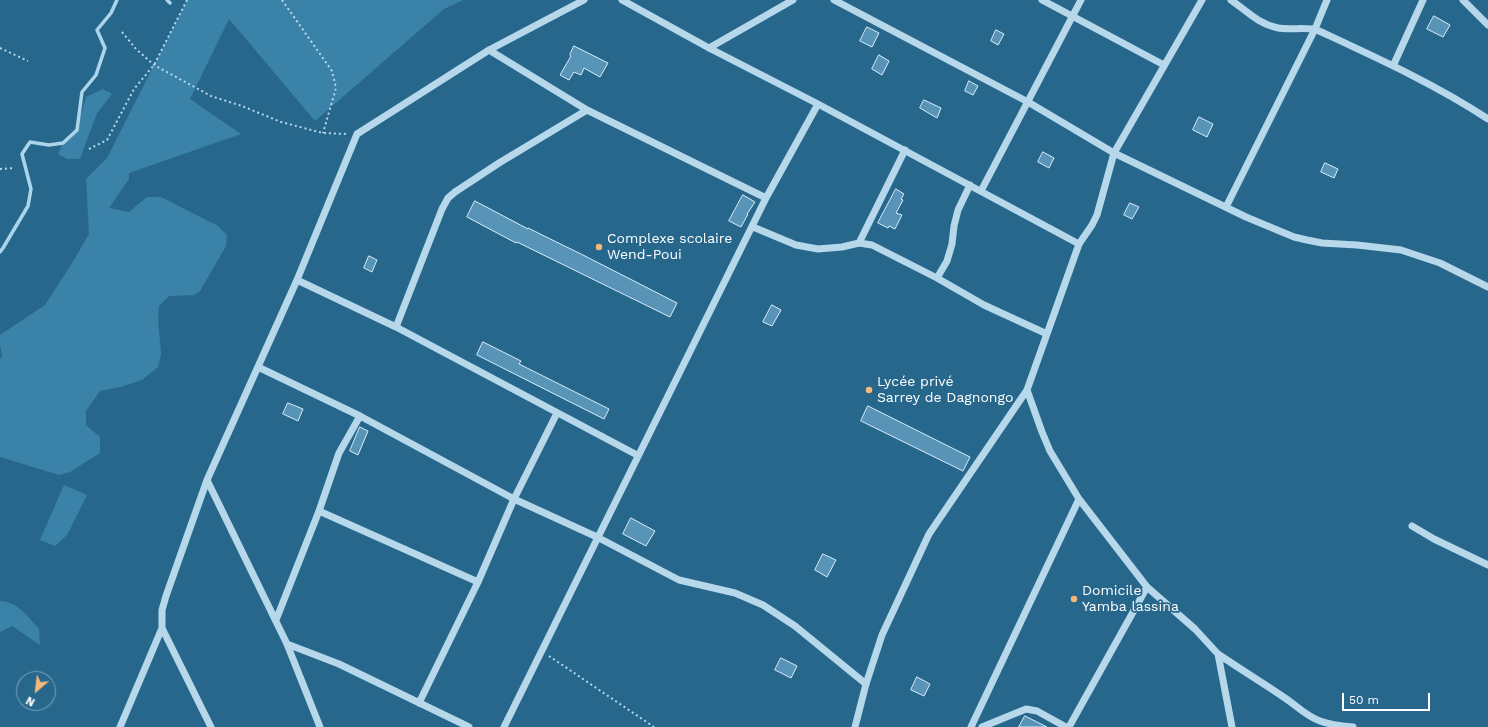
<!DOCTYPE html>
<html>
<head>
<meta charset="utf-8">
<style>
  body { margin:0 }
  #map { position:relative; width:1488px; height:727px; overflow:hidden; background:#27678c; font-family:"Work Sans",sans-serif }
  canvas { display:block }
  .north { position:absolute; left:16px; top:671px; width:40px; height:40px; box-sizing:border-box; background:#27678c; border:1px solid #7da4ba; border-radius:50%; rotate:208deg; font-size:11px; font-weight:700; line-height:16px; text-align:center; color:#fff }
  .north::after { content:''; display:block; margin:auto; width:14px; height:18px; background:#f3b97b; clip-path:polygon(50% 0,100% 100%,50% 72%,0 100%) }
  .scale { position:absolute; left:1342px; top:693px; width:88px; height:18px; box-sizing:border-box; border:2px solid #fff; border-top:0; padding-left:5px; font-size:12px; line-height:14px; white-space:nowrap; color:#fff; -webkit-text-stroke:3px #27678c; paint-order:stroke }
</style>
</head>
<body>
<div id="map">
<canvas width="1488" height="727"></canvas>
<div class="north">N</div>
<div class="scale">50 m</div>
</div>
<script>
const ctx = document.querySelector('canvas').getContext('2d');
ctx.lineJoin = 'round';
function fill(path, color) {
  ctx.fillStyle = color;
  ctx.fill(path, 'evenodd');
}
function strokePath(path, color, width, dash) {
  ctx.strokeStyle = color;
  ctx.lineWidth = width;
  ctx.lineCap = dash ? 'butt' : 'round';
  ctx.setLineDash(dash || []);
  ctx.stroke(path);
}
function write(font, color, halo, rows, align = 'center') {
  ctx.font = font + ' "Work Sans",sans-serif';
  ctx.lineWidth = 3.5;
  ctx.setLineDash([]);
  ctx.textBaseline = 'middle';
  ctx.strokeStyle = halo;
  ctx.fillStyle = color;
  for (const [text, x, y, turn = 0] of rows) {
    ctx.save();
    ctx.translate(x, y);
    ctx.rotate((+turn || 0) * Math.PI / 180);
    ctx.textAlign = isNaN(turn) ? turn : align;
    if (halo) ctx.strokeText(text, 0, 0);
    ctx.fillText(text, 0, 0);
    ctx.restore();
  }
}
fill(new Path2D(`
  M187,0H463L444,9L315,121L229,19L190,99L241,134L129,173V179L109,208L129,212L147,197H161L218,226L227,235L226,246L200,291L194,295L169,296L159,306L158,318L161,354L158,367L142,380L120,387L100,391L86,411V425L100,437V453L70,472L59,475L0,457V359L2,357L0,345V335L45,305L69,268L89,234L86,179L107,158Z
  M103,89L112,94L97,113L80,159H67L58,154L63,143L77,130L86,97Z
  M64,485L87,495L67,535L55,546L40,540Z
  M0,601C17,601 29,618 39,629L40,645L12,626L0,632Z`), '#3b82a9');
strokePath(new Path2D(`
  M167,0L170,3
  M0,252L3,248L28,206L31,189L22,154L30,142L49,145L63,143L77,130L82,92L96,75L105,48L97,30L111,13L117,0`), '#abd5eb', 3.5);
const building = new Path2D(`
  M1434,16L1450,25L1443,37L1427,29Z
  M867,27L879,33L872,47L860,41Z
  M996,30L1004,34L998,45L991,41Z
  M574,46L608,63L600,77L584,68L581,75L574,72L569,80L560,75L571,56L570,55Z
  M879,55L889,61L882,75L872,69Z
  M969,81L978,86L973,95L965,91Z
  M924,100L941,108L937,118L920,108Z
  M1199,117L1213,124L1207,137L1193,130Z
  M1043,152L1054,158L1049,168L1038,162Z
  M1325,163L1338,169L1334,178L1321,172Z
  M896,189L904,194L901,199L903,200L896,213L902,215L895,229L889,226L888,228L878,223Z
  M743,195L755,202L747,214H748L741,227L729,221Z
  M475,201L528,229V228L583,255L677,303L670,317L517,242L516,243L467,217Z
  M1130,203L1139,207L1132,219L1124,215Z
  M369,256L377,260L372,272L364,268Z
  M772,305L781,310L772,326L763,322Z
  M483,342L521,361L519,364L609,409L604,419L477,355Z
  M288,403L303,409L298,421L283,414Z
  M868,406L970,457L963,471L861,421Z
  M360,427L368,431L358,455L350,451Z
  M631,518L655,531L646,546L623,534Z
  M823,554L836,560L827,577L815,570Z
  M781,658L797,666L791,678L775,670Z
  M917,677L930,684L924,696L911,690Z
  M1025,716L1047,727H1019Z`);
fill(building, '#5894b7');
strokePath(building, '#daedf8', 1);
strokePath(new Path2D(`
  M282,0L332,71L336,88L323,133
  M122,32L136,49L154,65L211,96L242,106L281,122L323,133L347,134
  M0,48L28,61
  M89,149L107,140L134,89L154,65L187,0
  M0,169L15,168
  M549,656L654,727`), '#b6d8ea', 2, [2, 3]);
strokePath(new Path2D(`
  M622,0L709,48L818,104L1079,244
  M834,0L1028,102L1114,153L1246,217L1294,237L1307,240L1322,243L1357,245L1401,250L1440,263L1488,287
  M1042,0L1164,65
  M1202,0L1114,153L1097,215L1092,225L1079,244L1027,390L1042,432L1050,451L1079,499L1147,587L1195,629L1218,654L1232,727
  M1231,0C1247,11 1258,24 1278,28C1287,30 1311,27 1317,30C1375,57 1435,84 1488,119
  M1463,0L1488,25
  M709,48L793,0
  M489,50L587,110L766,198
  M1393,66L1423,0
  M981,191L1081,0
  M1226,207L1315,29L1327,0
  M753,227L796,245L818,249L842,247L859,243L872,245L937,278L984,305L1047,334
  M859,243L905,150
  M937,278L947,261L952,244L954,226L958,210L970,185
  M297,280L396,327L637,455
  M396,327L442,209L448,198L455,192L499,163L587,110
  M258,367L360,416L514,499L597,537L679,580L735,593L763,605L795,626L866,684
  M207,480L287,644L320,727
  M319,511L478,582
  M1412,526L1434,539L1488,565
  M276,620L319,511L339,453L360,416
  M162,628L211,727
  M287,644L339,664L469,727
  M1218,654C1240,669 1263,683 1285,698C1297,706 1306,716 1320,721C1331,725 1342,726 1353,727
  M419,703L478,582L514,499L557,413
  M120,727L162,628V610L166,596L207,480L297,280L357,134L489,50L584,0
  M504,727L766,198L818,104
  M855,727L866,684L882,635L929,534L1027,390
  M971,727L1079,499
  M982,727L1026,709L1037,711L1066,727
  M1069,727L1147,587`), '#b6d8ea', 7);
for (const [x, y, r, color] of [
  [599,247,4,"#f3b97b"],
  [869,390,4,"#f3b97b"],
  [1074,599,4,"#f3b97b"]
]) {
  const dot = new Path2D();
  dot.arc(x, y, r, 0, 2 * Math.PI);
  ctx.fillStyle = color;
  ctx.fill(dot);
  strokePath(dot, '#27678c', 1.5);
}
write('14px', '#fff', '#27678c', [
  ["Complexe scolaire",607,239],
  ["Wend-Poui",607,255],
  ["Lycée privé",877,382],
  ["Sarrey de Dagnongo",877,398],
  ["Domicile",1082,591],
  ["Yamba lassina",1082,607]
], 'left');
</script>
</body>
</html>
